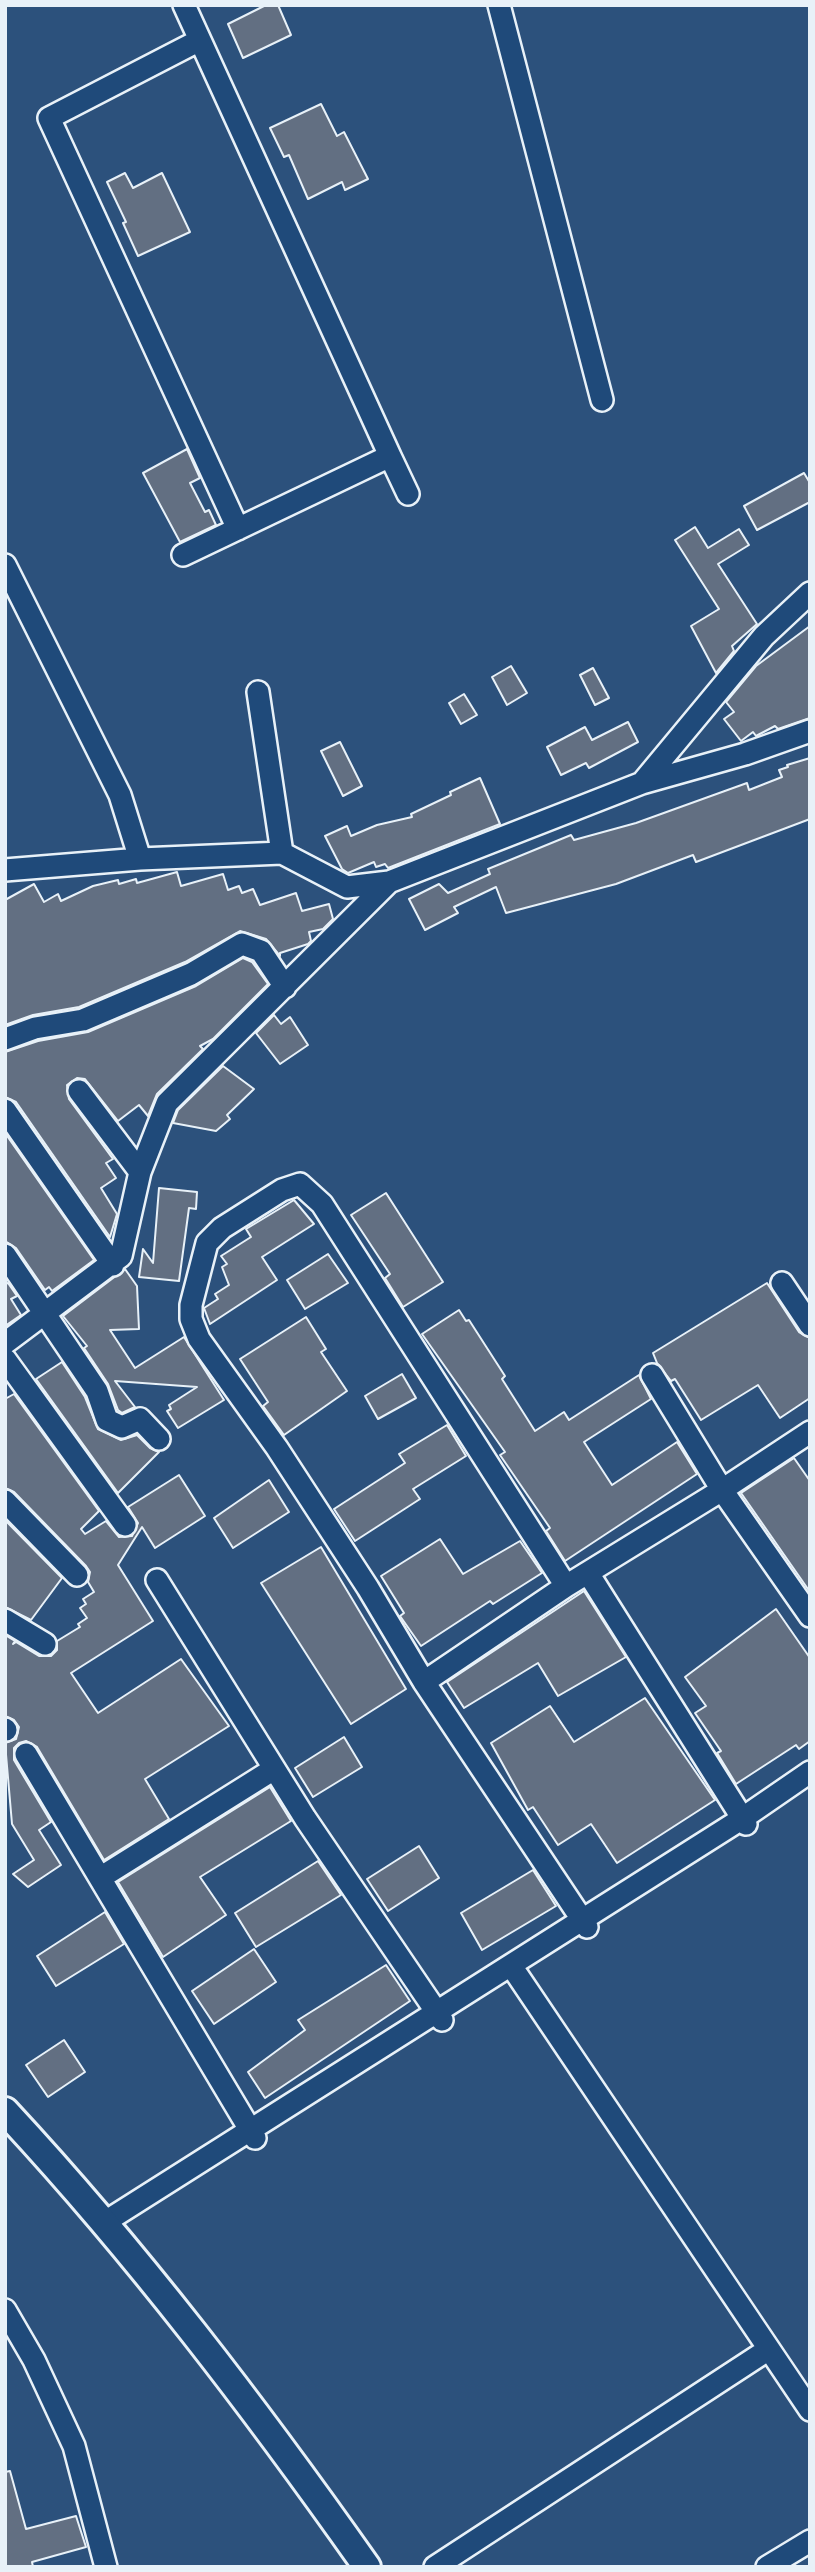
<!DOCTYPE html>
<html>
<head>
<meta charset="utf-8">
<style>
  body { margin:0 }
  #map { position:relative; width:815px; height:2572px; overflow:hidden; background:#2c517c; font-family:"Shantell Sans",sans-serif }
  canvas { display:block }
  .frame { position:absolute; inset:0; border:7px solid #e8f1f8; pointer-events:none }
</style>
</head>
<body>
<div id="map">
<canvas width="815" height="2572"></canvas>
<div class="frame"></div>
</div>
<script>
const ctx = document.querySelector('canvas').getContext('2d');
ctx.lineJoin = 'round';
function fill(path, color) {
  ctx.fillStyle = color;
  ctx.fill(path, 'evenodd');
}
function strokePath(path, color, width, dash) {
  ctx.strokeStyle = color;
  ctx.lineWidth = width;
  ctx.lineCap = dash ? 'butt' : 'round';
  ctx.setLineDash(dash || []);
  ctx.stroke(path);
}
const building = new Path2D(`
  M266,5H278L291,35L243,58L228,24Z
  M321,104L337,136L344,132L368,179L345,190L342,182L308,199L289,155L284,157L270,128Z
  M125,173L133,188L162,173L190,232L138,256L123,223L126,222L107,182Z
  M187,449L200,478L190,483L205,512L209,510L216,525L180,542L143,473Z
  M804,473L810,483V502L757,530L744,506Z
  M695,527L708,548L739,529L749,545L718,564L757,624L732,646L734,651L716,673L691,626L719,609L675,540Z
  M810,626V718L778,729L775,726L756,736L753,732L741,741L724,719L734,712L726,702L756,666Z
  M511,666L527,693L507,705L492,677Z
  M593,668L609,698L595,705L580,675Z
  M464,694L477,715L461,724L449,703Z
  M628,722L638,742L589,768L586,763L561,775L547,747L585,727L592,740Z
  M340,742L362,786L343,796L321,751Z
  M810,758V819L696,862L693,855L616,884L506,913L496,887L454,907L458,913L425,930L409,899L439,884L448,893L490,874L488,869L571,835L574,840L636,823L747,783L749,790L782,777L779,770L788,767L787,765Z
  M480,778L500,824L388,868L385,864L376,867L374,862L348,873L342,869L325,836L347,826L351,836L377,825L412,817L411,814L451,795L450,792Z
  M177,872L181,886L223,874L228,890L239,886L242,893L253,889L260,905L296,893L302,911L329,904L333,919L323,929L309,932L311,941L308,944L280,953V956L266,939L240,931L185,962L79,1007L33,1015L5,1025V900L34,884L44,902L58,894L61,901L93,886L118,880L119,884L136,879L137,883Z
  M243,958L252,962L268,984L213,1039L200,1046L203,1049L157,1094L148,1116L139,1105L118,1121L85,1079L77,1078L67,1085L69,1099L113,1159L106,1163L116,1178L101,1188L117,1214L110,1237L16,1102L5,1097V1052L38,1041L88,1032L196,986Z
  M274,1015L281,1024L290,1017L308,1045L280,1064L256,1033Z
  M223,1066L254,1089L227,1115L230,1119L216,1131L173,1123L178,1110Z
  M5,1133L94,1260L52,1291L49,1287L45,1290L16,1248L5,1241Z
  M159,1188L197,1192L196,1209L189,1208L179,1281L139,1277L143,1249L153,1263Z
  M386,1193L443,1282L403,1307L385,1278L390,1274L351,1215Z
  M294,1200L314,1224L262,1257L277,1280L210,1324L204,1308L218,1299L215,1294L229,1285L222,1267L227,1264L221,1256L251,1237L246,1229Z
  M328,1254L348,1283L305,1309L287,1280Z
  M125,1269L137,1286L139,1329L110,1330L135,1368L184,1337L224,1400L178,1428L167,1411L171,1409L169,1405L197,1387L115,1381L135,1407L122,1413L118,1410L108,1384L84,1348L87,1346L63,1316Z
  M8,1283L17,1296L11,1299L21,1315L5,1326V1284Z
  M767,1283L799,1332L810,1338V1398L780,1418L758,1385L701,1420L675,1379L671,1381L657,1363L653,1353Z
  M459,1310L466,1321L469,1320L505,1376L502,1379L535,1431L564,1412L569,1420L639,1375L651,1399L584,1442L612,1485L677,1442L697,1474L565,1561L546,1531L550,1528L500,1455L505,1452L422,1334Z
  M306,1317L326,1349L321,1352L347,1391L284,1435L263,1406L268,1402L240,1359Z
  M62,1362L85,1397L98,1429L121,1440L137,1435L150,1448L159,1452L118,1493L36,1379Z
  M402,1374L416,1398L378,1419L365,1396Z
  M14,1394L99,1511L81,1529L85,1534L106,1521L119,1537L132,1536L138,1523L128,1507L179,1475L205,1516L155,1548L142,1527L118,1565L153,1621L71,1673L98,1713L181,1659L229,1726L145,1779L169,1819L104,1860L37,1747L26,1741L19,1743L14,1748V1760L51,1822L39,1830L61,1865L28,1887L13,1874L34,1860L12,1824L5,1743L16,1739L19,1727L14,1720L5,1716V1635L15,1641L13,1644L16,1642L39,1656H51L57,1650V1641L80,1627L78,1624L87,1618L80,1608L86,1604L83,1599L94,1592L88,1582L90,1572L86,1566L14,1492L5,1488V1399Z
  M447,1425L466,1456L413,1489L420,1499L355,1541L334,1509L405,1463L399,1454Z
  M794,1458L810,1481V1592L741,1493Z
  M269,1480L289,1512L233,1548L214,1518Z
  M5,1520L62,1578L31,1620L5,1607Z
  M440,1539L463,1574L520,1541L542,1573L493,1604L490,1601L421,1646L400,1616L404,1613L381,1576Z
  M321,1547L406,1689L351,1724L261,1583Z
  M584,1591L626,1657L558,1696L538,1663L464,1708L447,1682Z
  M776,1609L810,1658V1741L799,1749L796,1745L736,1784L717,1753L721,1751L695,1713L706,1706L685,1677Z
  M645,1698L715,1800L617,1863L591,1824L558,1845L533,1807L528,1810L491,1743L550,1706L574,1742Z
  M344,1737L362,1767L313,1797L295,1768Z
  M270,1787L291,1821L200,1877L226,1915L163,1957L118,1882Z
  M419,1846L439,1878L388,1911L367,1879Z
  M318,1861L341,1895L256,1947L235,1913Z
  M533,1870L556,1906L482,1950L461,1913Z
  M105,1912L124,1944L56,1986L37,1956Z
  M254,1949L276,1982L214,2024L192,1991Z
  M386,1965L410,2001L265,2098L248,2072L305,2030L298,2020Z
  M64,2040L85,2072L48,2097L26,2065Z
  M10,2471L26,2529L76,2516L86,2547L32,2562L33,2567H5V2472Z`);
fill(building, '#626f82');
strokePath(building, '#e8f1f8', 2);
const minor = new Path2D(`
  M499,5L602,400
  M200,40L49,118L238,529
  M390,456L408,494
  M183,555L390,456L184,5
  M5,565L120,795L140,859
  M258,692L282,853
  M642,783L764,636L810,593
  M5,870L140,859L282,853L347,887L389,882L642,783L745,754L810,731
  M5,1039L35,1028L83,1020L191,974L242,944L261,951L285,987
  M79,1091L140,1172
  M5,1110L113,1265
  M5,1255L97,1391L107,1420L122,1427L140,1419L159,1439
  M782,1283L810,1325
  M5,1343L121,1256L140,1172L167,1103L389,882
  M5,1359L125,1525
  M652,1375L722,1490L810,1432
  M5,1501L77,1575
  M588,1573L746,1824
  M157,1580L305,1818L442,2020
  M5,1620L45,1644
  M424,1682L566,1586
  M5,1729L6,1730
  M26,1754L255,2138
  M100,1878L274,1769
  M587,1927L424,1682L368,1588L277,1448L199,1339L191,1319V1305L207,1243L222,1228L282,1190L300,1184L322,1204L566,1586L722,1490L810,1616
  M516,1973L810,2410
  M105,2222L743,1818L810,1772
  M5,2310L34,2360L74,2446L106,2567
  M435,2567L769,2349
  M767,2567L810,2541`);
const tertiary = new Path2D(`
  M5,2111C137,2253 255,2408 367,2567`);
strokePath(minor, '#e8f1f8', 26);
strokePath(tertiary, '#e8f1f8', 32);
strokePath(minor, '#1f4a7a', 21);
strokePath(tertiary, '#1f4a7a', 26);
</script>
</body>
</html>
